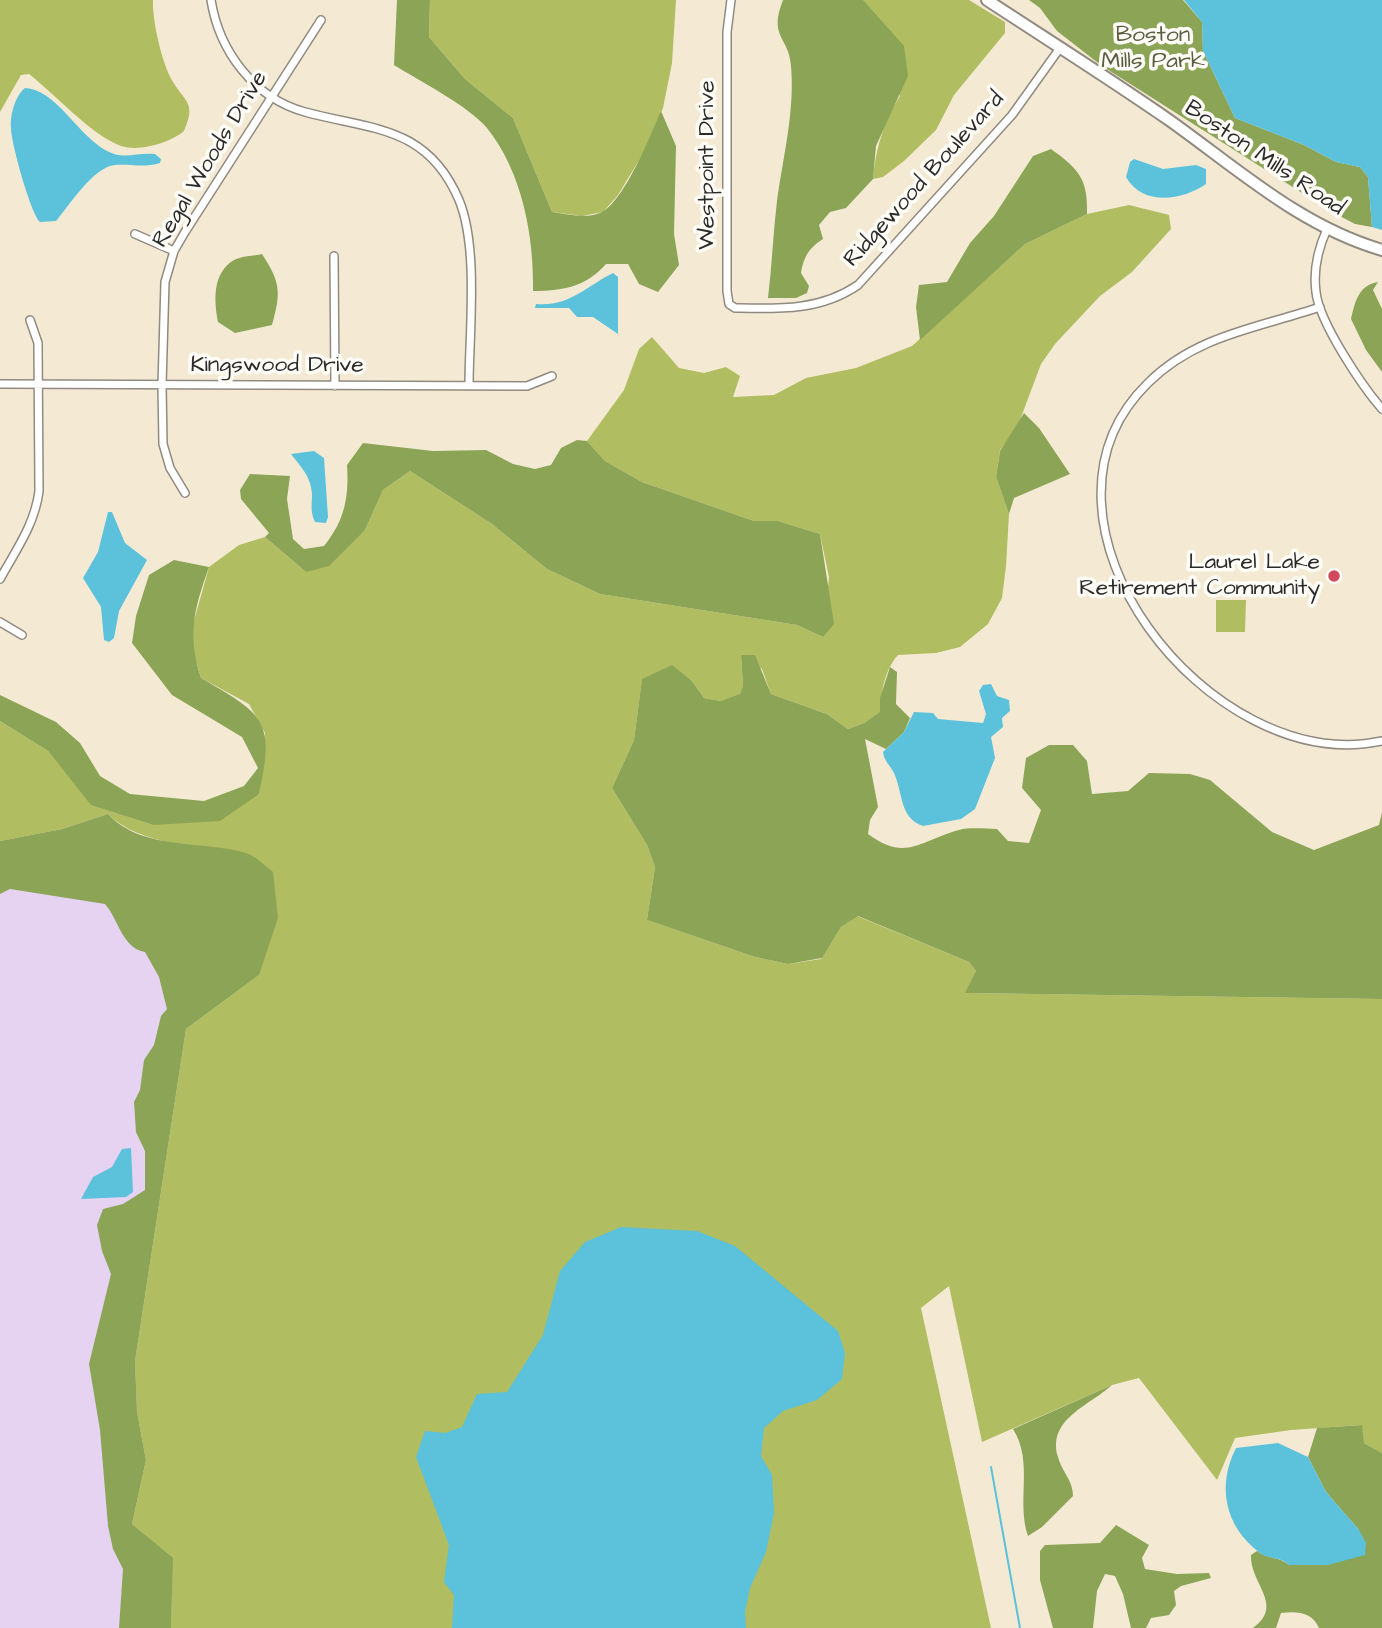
<!DOCTYPE html>
<html>
<head>
<meta charset="utf-8">
<style>
  body { margin:0 }
  canvas { display:block; background:#f4ead4 }
</style>
</head>
<body>
<canvas width="1382" height="1628"></canvas>
<script>
const ctx = document.querySelector('canvas').getContext('2d');
ctx.lineJoin = 'round';
function fill(path, color) {
  ctx.fillStyle = color;
  ctx.fill(path, 'evenodd');
}
function strokePath(path, color, width, dash) {
  ctx.strokeStyle = color;
  ctx.lineWidth = width;
  ctx.lineCap = dash ? 'butt' : 'round';
  ctx.setLineDash(dash || []);
  ctx.stroke(path);
}
function write(font, color, halo, rows, align = 'center') {
  ctx.font = font + ' "Architects Daughter",sans-serif';
  ctx.lineWidth = 7;
  ctx.setLineDash([]);
  ctx.textBaseline = 'middle';
  ctx.strokeStyle = halo;
  ctx.fillStyle = color;
  for (const [text, x, y, turn = 0] of rows) {
    ctx.save();
    ctx.translate(x, y);
    ctx.rotate((+turn || 0) * Math.PI / 180);
    ctx.textAlign = isNaN(turn) ? turn : align;
    if (halo) ctx.strokeText(text, 0, 0);
    ctx.fillText(text, 0, 0);
    ctx.restore();
  }
}
fill(new Path2D(`
  M0,854L118,863L186,1029L142,1304L130,1628H0Z`), '#e5d3f1');
fill(new Path2D(`
  M0,0H153C152,20 162,64 173,82C186,103 196,103 184,131C170,143 139,152 121,146C91,135 55,94 29,74L21,75L0,112Z
  M430,0H676L672,63L663,108L644,152L618,195L603,212L582,216L552,212L513,118L465,79L429,37Z
  M863,0H969L1005,22V33L954,95L936,130L904,161L883,177L873,179C876,148 883,124 900,96Z
  M1129,205L1169,215L1171,229L1132,272L1100,296L1055,344L1041,364L1017,428L1000,450L996,477L1009,514L1006,566L1002,598L988,624L960,647L936,653L898,655C885,669 880,694 881,712L864,723L848,729L827,714L771,694L762,669L741,655L743,686L740,695L721,701L704,698L692,681L672,666L642,680L634,740L612,788L647,845L655,867L647,920L755,957L788,964L821,959L841,927L857,916L969,962L976,971L966,993L1382,999V1453L1364,1443L1361,1425L1291,1430L1235,1438L1217,1480L1139,1378L1112,1385L982,1442L949,1286L921,1308L991,1628H171L172,1558L132,1524L146,1460L137,1412L135,1361L186,1029L259,975L248,854C208,848 137,845 108,814L62,829L0,841V721L48,751L92,805L153,825L259,794L265,733L249,704L201,678L193,650L192,628L209,567L239,545L265,537L306,572L365,530L383,490L410,471L492,524L547,569L600,594L797,625L823,637L829,577L820,534L778,521H754L642,482L605,461L587,441L624,390L639,349L652,337L679,368L704,373L726,367L740,376L733,397L774,395L806,378L856,368L912,346L1025,244L1087,214Z
  M1216,600H1246L1245,632H1216Z`), '#b0bd60');
fill(new Path2D(`
  M397,0H430L429,37L465,79L513,118L552,212C568,214 585,219 600,213C624,203 651,134 661,111L676,146L674,234L679,265L658,292L639,284L628,264H606C586,287 562,291 533,291C534,235 522,172 487,128C470,107 418,80 394,65Z
  M783,0H863L904,46L908,76L876,146L873,179L846,208L830,212L819,225L823,239C809,248 804,256 801,273L809,286L807,293L796,298H768C772,266 773,233 777,201C783,157 795,111 791,66C789,36 768,38 783,0Z
  M1029,0H1183L1202,22L1203,51L1235,118L1304,145L1336,162L1360,167L1368,177L1372,227L1355,224L1332,212L1102,66L1057,31L1040,8Z
  M1051,149C1079,169 1088,179 1087,214L1025,244L920,340L916,307L919,285L947,282L970,243L994,216L1033,156Z
  M262,254C281,283 281,293 272,325L235,333L218,322C214,301 212,273 234,260C241,256 254,256 262,254Z
  M1378,282L1373,290L1382,309V372L1366,350L1351,319C1355,301 1359,285 1378,282Z
  M1024,413L1039,428L1070,474L1014,498L1009,514L996,477L1000,451Z
  M577,440L587,441L605,461L642,482L754,521H778L820,534L834,624L823,637L797,625L600,594L547,569L492,524L410,471L383,490L365,530L329,566L306,572L265,537L269,533L241,499L240,490L250,474L290,476L287,499L293,539L304,549L324,546C345,520 349,497 347,465L363,443L433,451L486,450L513,464L535,469L551,465L561,448Z
  M174,560L209,567C194,609 187,635 201,678C263,714 276,720 259,794L220,821L153,825L91,805L48,751L0,721V695L56,722L80,743L100,776L130,794L204,801L244,786L258,768L242,737L172,695L132,643L136,616L149,575Z
  M741,655H755L771,694L827,714L848,729L864,723L880,712V698L890,667L897,672L896,704L910,718L904,732L886,749L865,739L878,807L870,820L868,834C906,862 919,841 959,830C970,827 985,829 997,829L1008,841L1029,843L1041,810L1022,788L1026,758L1049,745H1073L1087,761L1092,794L1128,791L1149,773L1190,774L1210,780L1272,832L1314,850L1379,825L1382,812V999L965,993L976,971L969,962L858,916L841,927L822,958L788,964L755,957L647,920L655,867L647,845L612,788L634,740L642,679L672,665L692,681L704,698L721,701L740,694L743,686Z
  M108,814C142,851 203,840 246,853C256,856 265,866 273,872L278,918L259,975L186,1029L135,1361L137,1412L146,1460L132,1524L173,1558L171,1628H119L123,1569L113,1549L108,1526L100,1430L89,1364L111,1274L102,1251L97,1225L103,1209L123,1204L145,1190V1151L136,1132L134,1102L140,1090L144,1060L154,1045L161,1016L167,1009L159,977L145,952C122,948 119,920 105,904L10,889L0,894V841L62,829Z
  M1112,1385C1089,1406 1047,1419 1058,1457C1062,1472 1073,1480 1073,1496L1042,1527L1028,1536C1016,1501 1034,1462 1013,1429Z
  M1362,1425L1364,1443L1382,1453V1628H1319C1312,1612 1297,1611 1281,1613L1276,1628H1253C1285,1605 1250,1584 1251,1555L1257,1551C1267,1559 1279,1556 1289,1565H1328L1359,1530L1326,1492L1308,1457L1317,1428Z
  M1116,1525L1149,1545L1142,1558L1145,1569L1177,1574L1209,1573L1211,1578L1181,1586L1174,1591L1176,1605L1169,1615L1151,1618L1146,1628H1131L1123,1594L1115,1576L1105,1574L1097,1591L1093,1628H1053L1040,1580V1551L1045,1545L1100,1543Z`), '#8ca456');
fill(new Path2D(`
  M1184,0H1382V230L1372,227L1368,177L1360,167L1336,162L1304,145L1235,118L1203,51L1202,22Z
  M25,88C56,89 79,137 107,151C123,160 138,152 155,154L161,159L160,163C144,168 131,164 115,165C93,167 69,206 56,221L40,222C31,214 11,143 11,128C10,115 15,96 25,88Z
  M1134,159L1163,169L1196,165L1206,169V184C1183,200 1143,207 1126,177L1130,162Z
  M613,273L618,277V334L593,317H577L569,308H535L536,304C569,307 585,287 613,273Z
  M314,451L324,458L328,517L326,523L315,522C310,512 312,504 312,494C311,476 300,466 291,454Z
  M108,512H112L125,543L147,560L119,611L114,638L109,642L104,640L101,607L83,578L98,552Z
  M991,684L997,696L1009,700L1010,711L1002,718L1003,727L991,737L995,758L975,809L961,819L923,826C899,818 903,792 894,773C890,765 884,761 883,752L904,732L914,712L933,713L938,719L983,723L986,714L979,691L983,685Z
  M131,1148L133,1192L126,1197L81,1199L93,1177L112,1167L122,1149Z
  M621,1227L697,1231L735,1246L838,1331L845,1353L842,1379L817,1400L783,1411L764,1428L761,1456L772,1475L774,1513L766,1552L750,1588L745,1612L746,1628H452L454,1595L444,1582L449,1545L416,1457L425,1431L445,1433L462,1427L477,1394L507,1392L543,1335L560,1271L585,1242Z
  M1278,1443L1308,1457L1326,1492L1359,1530L1366,1543L1365,1555L1328,1565H1289C1280,1556 1269,1560 1260,1553C1224,1526 1217,1485 1236,1448Z`), '#5cc1da');
strokePath(new Path2D(`
  M991,1467L1020,1628`), '#5cc1da', 2);
const street = new Path2D(`
  M211,0C219,51 254,98 305,112C371,130 427,125 459,200C479,248 469,334 469,386
  M731,0L727,32V291L729,304L735,308C779,309 820,311 858,285L1012,115L1060,48
  M1327,229C1318,249 1313,270 1316,292C1319,322 1362,386 1382,409
  M135,234L174,251
  M334,256L335,386
  M1320,307C1258,328 1196,335 1148,383C1008,520 1210,778 1382,741
  M0,384L527,386L552,376
  M185,493L170,468L163,444L162,385L165,282L174,251L185,232L321,20
  M0,579C16,550 35,524 39,491L38,343L30,320
  M0,622L22,635`);
const secondary = new Path2D(`
  M987,0C1048,40 1110,79 1169,120C1238,169 1300,226 1382,250`);
strokePath(street, '#908a80', 10);
strokePath(secondary, '#908a80', 14);
strokePath(street, '#fff', 7);
strokePath(secondary, '#fff', 10);
for (const [x, y, r, color] of [
  [1334,576,7,"#d1495b"]
]) {
  const dot = new Path2D();
  dot.arc(x, y, r, 0, 2 * Math.PI);
  ctx.fillStyle = color;
  ctx.fill(dot);
  strokePath(dot, '#fdfcf7', 2.5);
}
write('23px', '#5a5e3e', '#fdfcf7', [
  ["Boston",1153,36],
  ["Mills Park",1153,62]
]);
write('23px', '#2b2b2b', '#fdfcf7', [
  ["Boston Mills Road",1264,159,34],
  ["Regal Woods Drive",211,160,-59],
  ["Westpoint Drive",708,165,-90],
  ["Ridgewood Boulevard",925,180,-48],
  ["Kingswood Drive",277,366]
]);
write('23px', '#2b2b2b', '#fdfcf7', [
  ["Laurel Lake",1320,563],
  ["Retirement Community",1320,589]
], 'right');
</script>
</body>
</html>
